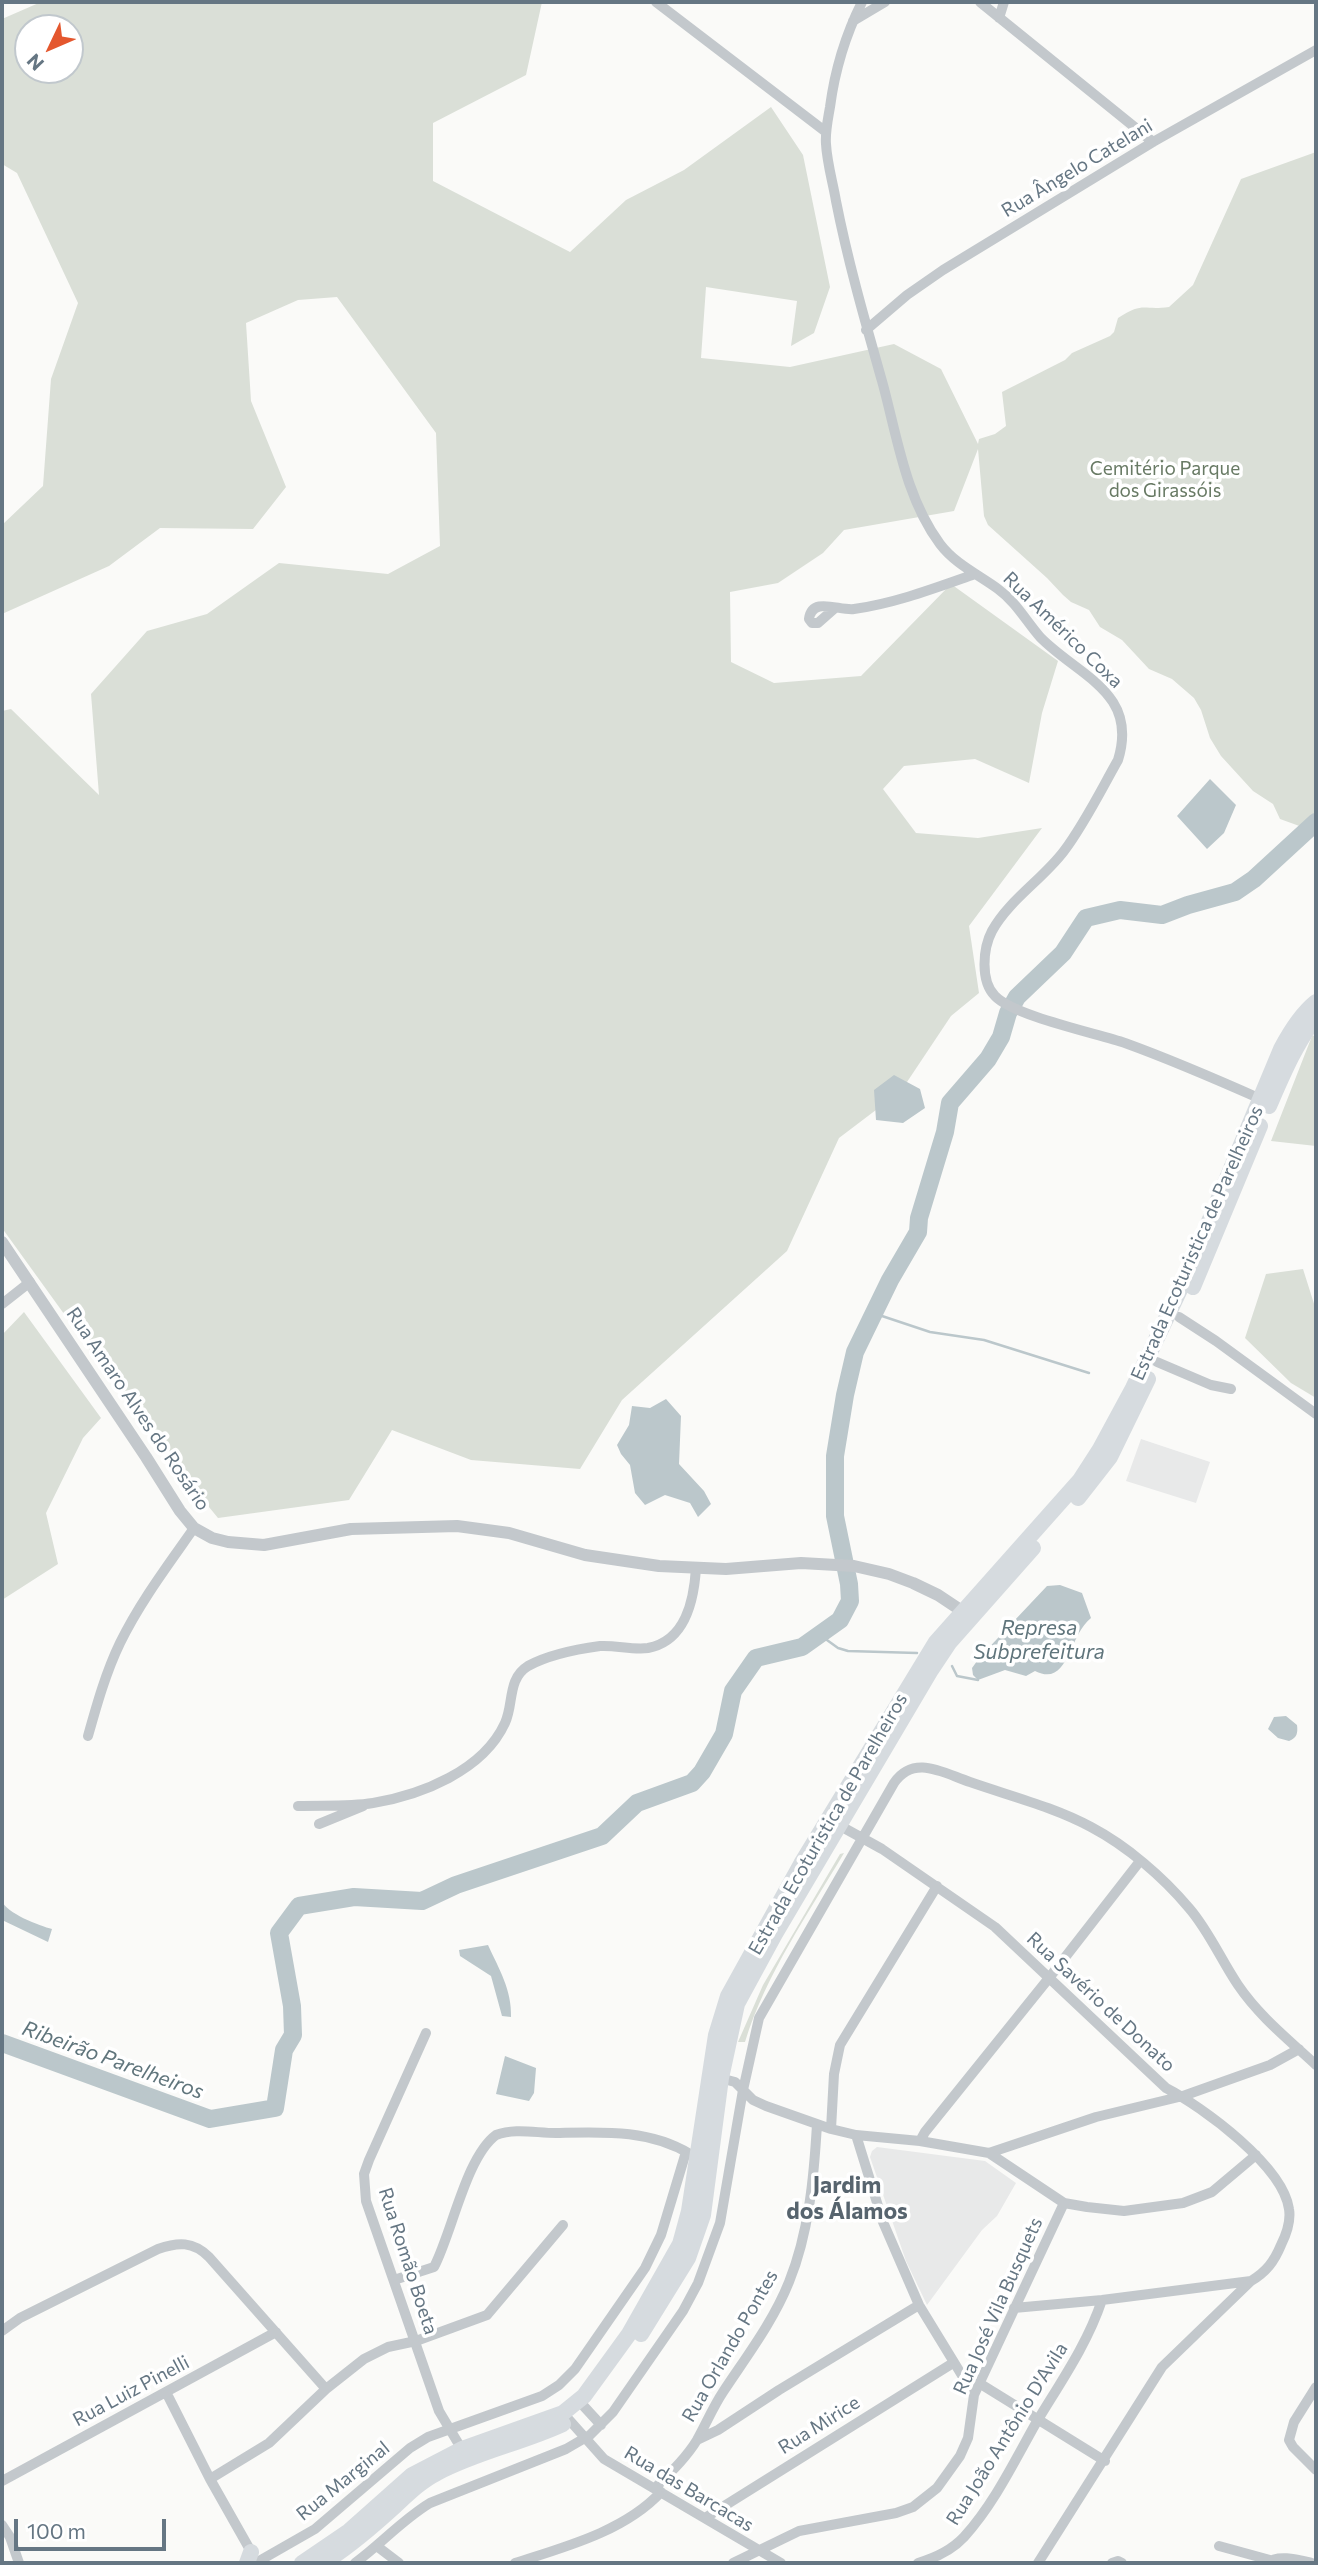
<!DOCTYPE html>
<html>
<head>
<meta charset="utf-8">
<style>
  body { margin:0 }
  #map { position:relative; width:1318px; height:2565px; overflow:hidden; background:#fafaf8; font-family:Commissioner,sans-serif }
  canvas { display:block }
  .frame { position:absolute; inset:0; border:4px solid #657683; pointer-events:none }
  .north { position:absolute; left:14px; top:14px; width:70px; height:70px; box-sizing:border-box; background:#fff; border:2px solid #c1c8cd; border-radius:50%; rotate:226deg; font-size:19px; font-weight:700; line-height:28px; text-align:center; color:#657683 }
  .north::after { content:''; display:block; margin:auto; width:24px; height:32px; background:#e4572e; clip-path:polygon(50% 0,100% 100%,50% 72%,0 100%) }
  .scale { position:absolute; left:14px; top:2519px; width:152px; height:32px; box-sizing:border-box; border:4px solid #657683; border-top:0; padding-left:9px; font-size:21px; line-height:24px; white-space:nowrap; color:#657683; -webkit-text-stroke:5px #fff; paint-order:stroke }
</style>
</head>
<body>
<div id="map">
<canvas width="1318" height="2565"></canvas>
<div class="frame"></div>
<div class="north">N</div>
<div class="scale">100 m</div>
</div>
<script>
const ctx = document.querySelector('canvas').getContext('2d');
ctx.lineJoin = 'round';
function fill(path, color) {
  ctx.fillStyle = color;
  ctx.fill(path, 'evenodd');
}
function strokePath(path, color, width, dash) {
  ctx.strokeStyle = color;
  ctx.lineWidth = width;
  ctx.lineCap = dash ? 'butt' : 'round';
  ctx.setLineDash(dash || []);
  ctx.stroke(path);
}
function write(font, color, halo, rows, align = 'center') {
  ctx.font = font + ' Commissioner,sans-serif';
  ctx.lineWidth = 7;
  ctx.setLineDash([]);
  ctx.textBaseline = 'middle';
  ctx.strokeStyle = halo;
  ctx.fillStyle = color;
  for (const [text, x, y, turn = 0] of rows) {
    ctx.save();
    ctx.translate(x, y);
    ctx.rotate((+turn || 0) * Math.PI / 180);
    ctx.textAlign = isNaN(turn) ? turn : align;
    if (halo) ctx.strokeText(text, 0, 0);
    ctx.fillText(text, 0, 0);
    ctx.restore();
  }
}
fill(new Path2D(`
  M1141,1439L1210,1462L1196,1503L1126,1481Z
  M877,2147L985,2161L1016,2183L997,2216L982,2230L927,2305L906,2261L870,2157L872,2151Z`), '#e8e9e9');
fill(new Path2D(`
  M41,2H542L526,75L433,123V181L570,252L626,200L684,170L771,107L803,155L830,287L814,333L791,346L797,301L706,287L701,358L790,367L894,344L941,369L978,444L979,439L995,434L1006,426L1002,392L1065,360L1072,353L1110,336L1114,332L1118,318C1145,301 1142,311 1169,307L1193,285L1241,179L1316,152V832L1280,819L1273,804L1253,791L1221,756L1210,738L1201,710L1194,698L1172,679L1149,669L1122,640L1100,627L1089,610L1071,602L1063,595L1047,578L988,525L984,516L978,449L954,511L844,530L823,553L778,583L730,592L731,662L774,683L861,676L951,584L1058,661L1042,713L1029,783L975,759L904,766L883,789L916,833L978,838L1042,828L969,926L979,993L951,1016L901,1091L839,1138L787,1251L622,1400L580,1469L471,1460L392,1430L349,1500L218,1518L163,1451L2,1228V711L11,709L99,795L91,694L147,631L207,614L279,563L388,574L440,546L436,433L337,297L298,300L246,323L251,401L286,487L253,529L160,528L109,566L2,614V525L43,486L51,379L78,303L17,173L2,164V19ZM28,28H70V70H28Z
  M1316,1035V1146L1271,1141L1312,1036Z
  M1303,1269L1316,1310V1398L1291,1383L1245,1338L1266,1274Z
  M24,1312L101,1418L83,1438L46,1513L58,1564L2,1600V1335Z
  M844,1853C808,1914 766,1974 745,2042H738L763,1985L840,1854Z`), '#dadfd7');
fill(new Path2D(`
  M1210,779L1236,805L1224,833L1207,849L1177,816Z
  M894,1075L920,1089L925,1108L903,1123L876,1120L874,1090Z
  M666,1399L681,1416L679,1464L704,1491L711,1504L698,1517L690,1503L665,1495L645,1505L635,1493L630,1465L621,1454L617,1445L629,1425L632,1406L650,1408Z
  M1060,1585L1082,1593L1091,1618C1068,1636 1069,1688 1035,1671L1026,1676L1005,1670L978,1680L973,1675L972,1668L980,1657L1047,1586Z
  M1286,1716L1297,1725C1298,1733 1297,1738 1289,1741L1278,1738L1268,1729L1274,1717Z
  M2,1901C6,1913 40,1926 52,1929L48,1942L2,1920Z
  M488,1945C499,1969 512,1990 511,2017L502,2016L491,1976L460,1956L459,1950Z
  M505,2056L536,2068L534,2093L529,2101L496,2094Z`), '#bbc7cb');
strokePath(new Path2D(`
  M873,1313L930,1332L984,1340L1089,1373
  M820,1635L838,1648L848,1651L917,1653
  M952,1666L957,1676L978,1680`), '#bbc7cb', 2.5);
strokePath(new Path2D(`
  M2,2043L210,2119L275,2108L284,2050L293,2035L292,2006L279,1933L299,1906L354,1897L422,1901L456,1885L602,1836L637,1803L692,1783L702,1772L724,1734L733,1691L756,1658L802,1647L840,1620L850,1601L849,1584L835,1516V1456L845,1395L855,1352L890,1280L918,1232L919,1218L945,1132L950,1103L988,1059L1001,1037L1008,1013L1017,997L1063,953L1086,918L1120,910L1162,915L1188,905L1235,892L1254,879L1316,822`), '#bbc7cb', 18);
strokePath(new Path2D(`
  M656,2L826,132
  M862,2C845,36 835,69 830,107C828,119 825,132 826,144C827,163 833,183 836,201C848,262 865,321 882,381C897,435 905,497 940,544C955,564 979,575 998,589C1016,602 1026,621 1040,637C1078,676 1139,692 1118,760C1101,790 1085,823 1064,851C1043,879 1009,900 992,931C983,948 980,981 995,996C1014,1016 1095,1033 1125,1043C1172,1060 1218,1080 1263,1100
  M980,2L1153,142
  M999,18L1004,2
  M853,21L885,2
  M866,330L907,295L943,270L1153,142L1316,50
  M835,608L818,623H812L809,619C812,596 839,611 854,609C896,603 935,588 975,574
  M2,1304L30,1282
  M1179,1317L1216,1341L1316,1414
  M1157,1362L1211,1385L1231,1389
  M88,1736C97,1704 106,1672 120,1643C140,1602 168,1565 194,1528
  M298,1806C322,1805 348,1807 373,1803C421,1795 483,1771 505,1723C514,1704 507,1679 528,1666C548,1655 578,1649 600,1646C616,1645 632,1650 648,1648C686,1641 694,1600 696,1568
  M835,1823L882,1849L995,1927L1166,2088C1203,2107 1283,2166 1289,2209C1291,2221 1286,2235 1281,2245C1274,2262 1266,2272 1251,2281L1162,2367L1038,2563
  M319,1824L363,1806
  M426,2033L369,2160L364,2174L366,2201L439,2411L464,2453
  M716,2077L735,2082L753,2100L766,2106L831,2129L856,2135L920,2141L989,2153L1064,2203L1087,2207L1124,2211L1183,2203L1212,2192L1256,2155
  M831,2129L834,2074L840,2045L937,1886
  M856,2135L883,2222L919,2305L974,2395
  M920,2141L925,2132L1049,1978L1140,1861
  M989,2153L1096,2117L1183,2096L1270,2065L1299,2049
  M394,2280L434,2267C452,2233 466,2157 496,2135C515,2128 536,2133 556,2133C602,2132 649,2129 690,2154
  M1014,2308L1102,2300L1251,2281
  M2,2331L20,2318L158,2249C178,2242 193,2241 209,2257L326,2389
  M979,2383L1105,2461
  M1316,2387L1294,2422L1289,2440L1293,2447L1316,2470
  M166,2392L210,2479L253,2555
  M579,2401L601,2425
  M563,2413L604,2459L781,2563
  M697,2440L718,2430L779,2390L919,2305
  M210,2479L269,2443L326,2389L364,2359L388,2347L416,2341L487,2315L563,2225
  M2,2481L276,2332
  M655,2488C670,2473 686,2458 697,2440C706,2424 713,2407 723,2392C746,2357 773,2322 789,2282C809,2233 814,2176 817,2124
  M705,2518L953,2363
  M2,2525L10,2537L19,2563
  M1219,2546L1270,2560
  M378,2547L399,2563
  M259,2561L315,2529L410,2448L428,2437L542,2396L559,2385L575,2369L645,2268L661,2235L686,2152
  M355,2563C381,2544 402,2520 430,2503L566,2449L590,2435L613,2412L683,2311L698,2283L720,2223L743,2090L759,2018L894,1783C914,1754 943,1773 970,1782C1010,1796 1054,1807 1091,1827C1127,1846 1163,1877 1189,1908C1209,1931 1221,1960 1238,1985C1259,2016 1288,2039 1316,2065
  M515,2563C565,2547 625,2531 661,2492
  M733,2563L799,2531L896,2513L913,2507L937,2488L960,2456L968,2438L974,2395L1064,2203
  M918,2563C935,2558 951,2551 964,2537C994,2504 1014,2462 1036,2423C1060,2383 1087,2345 1102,2300
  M1112,2563L1118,2561L1122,2563
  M1267,2563C1278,2554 1299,2560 1312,2563`), '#c3c8cc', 10);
strokePath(new Path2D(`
  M2,1242L146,1457L180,1511L194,1528L212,1538L228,1542L264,1545L351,1529L457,1526L509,1533L585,1555L659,1566L726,1569L801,1563L854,1566L889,1574L913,1583L938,1595L968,1615`), '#c3c8cc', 12);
strokePath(new Path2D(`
  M1269,1106C1283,1074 1295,1045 1316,1017
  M1193,1287L1260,1126
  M1078,1498L1110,1457L1148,1379
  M641,2334L688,2258L703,2215L721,2078L737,2004L775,1934L931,1670L949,1643L1033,1548
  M247,2563L251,2552
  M302,2563L349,2531L412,2475L462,2449L563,2413L584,2396L629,2334L680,2244L689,2211L716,2035L728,1996L801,1864L936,1642L1080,1480L1100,1449L1133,1388L1185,1279L1281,1049C1290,1032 1301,1014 1316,1002
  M323,2563C349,2547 372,2527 395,2506C408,2494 421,2481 437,2473C476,2452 522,2443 563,2424`), '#d6dbdf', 16);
write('19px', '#657683', '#fff', [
  ["Rua Ângelo Catelani",1077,168,-31],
  ["Rua Américo Coxa",1063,630,44],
  ["Estrada Ecoturistica de Parelheiros",1197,1243,-66],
  ["Rua Amaro Alves do Rosário",138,1409,56],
  ["Estrada Ecoturistica de Parelheiros",828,1824,-60],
  ["Rua Savério de Donato",1101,2002,43],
  ["Rua Romão Boeta",408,2261,72],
  ["Rua José Vila Busquets",998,2306,-66],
  ["Rua Orlando Pontes",730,2346,-60],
  ["Rua Luiz Pinelli",131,2391,-28],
  ["Rua Mirice",819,2425,-32],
  ["Rua João Antônio D'Avila",1007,2434,-58],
  ["Rua Marginal",343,2481,-39],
  ["Rua das Barcacas",689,2489,31]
]);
write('19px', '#687a64', '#fff', [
  ["Cemitério Parque",1165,469],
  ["dos Girassóis",1165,491]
]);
write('italic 21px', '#60757c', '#fff', [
  ["Represa",1039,1628],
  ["Subprefeitura",1039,1652],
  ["Ribeirão Parelheiros",113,2060,20]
]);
write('bold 23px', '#57646e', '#fff', [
  ["Jardim",847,2185],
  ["dos Álamos",847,2211]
]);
</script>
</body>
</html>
